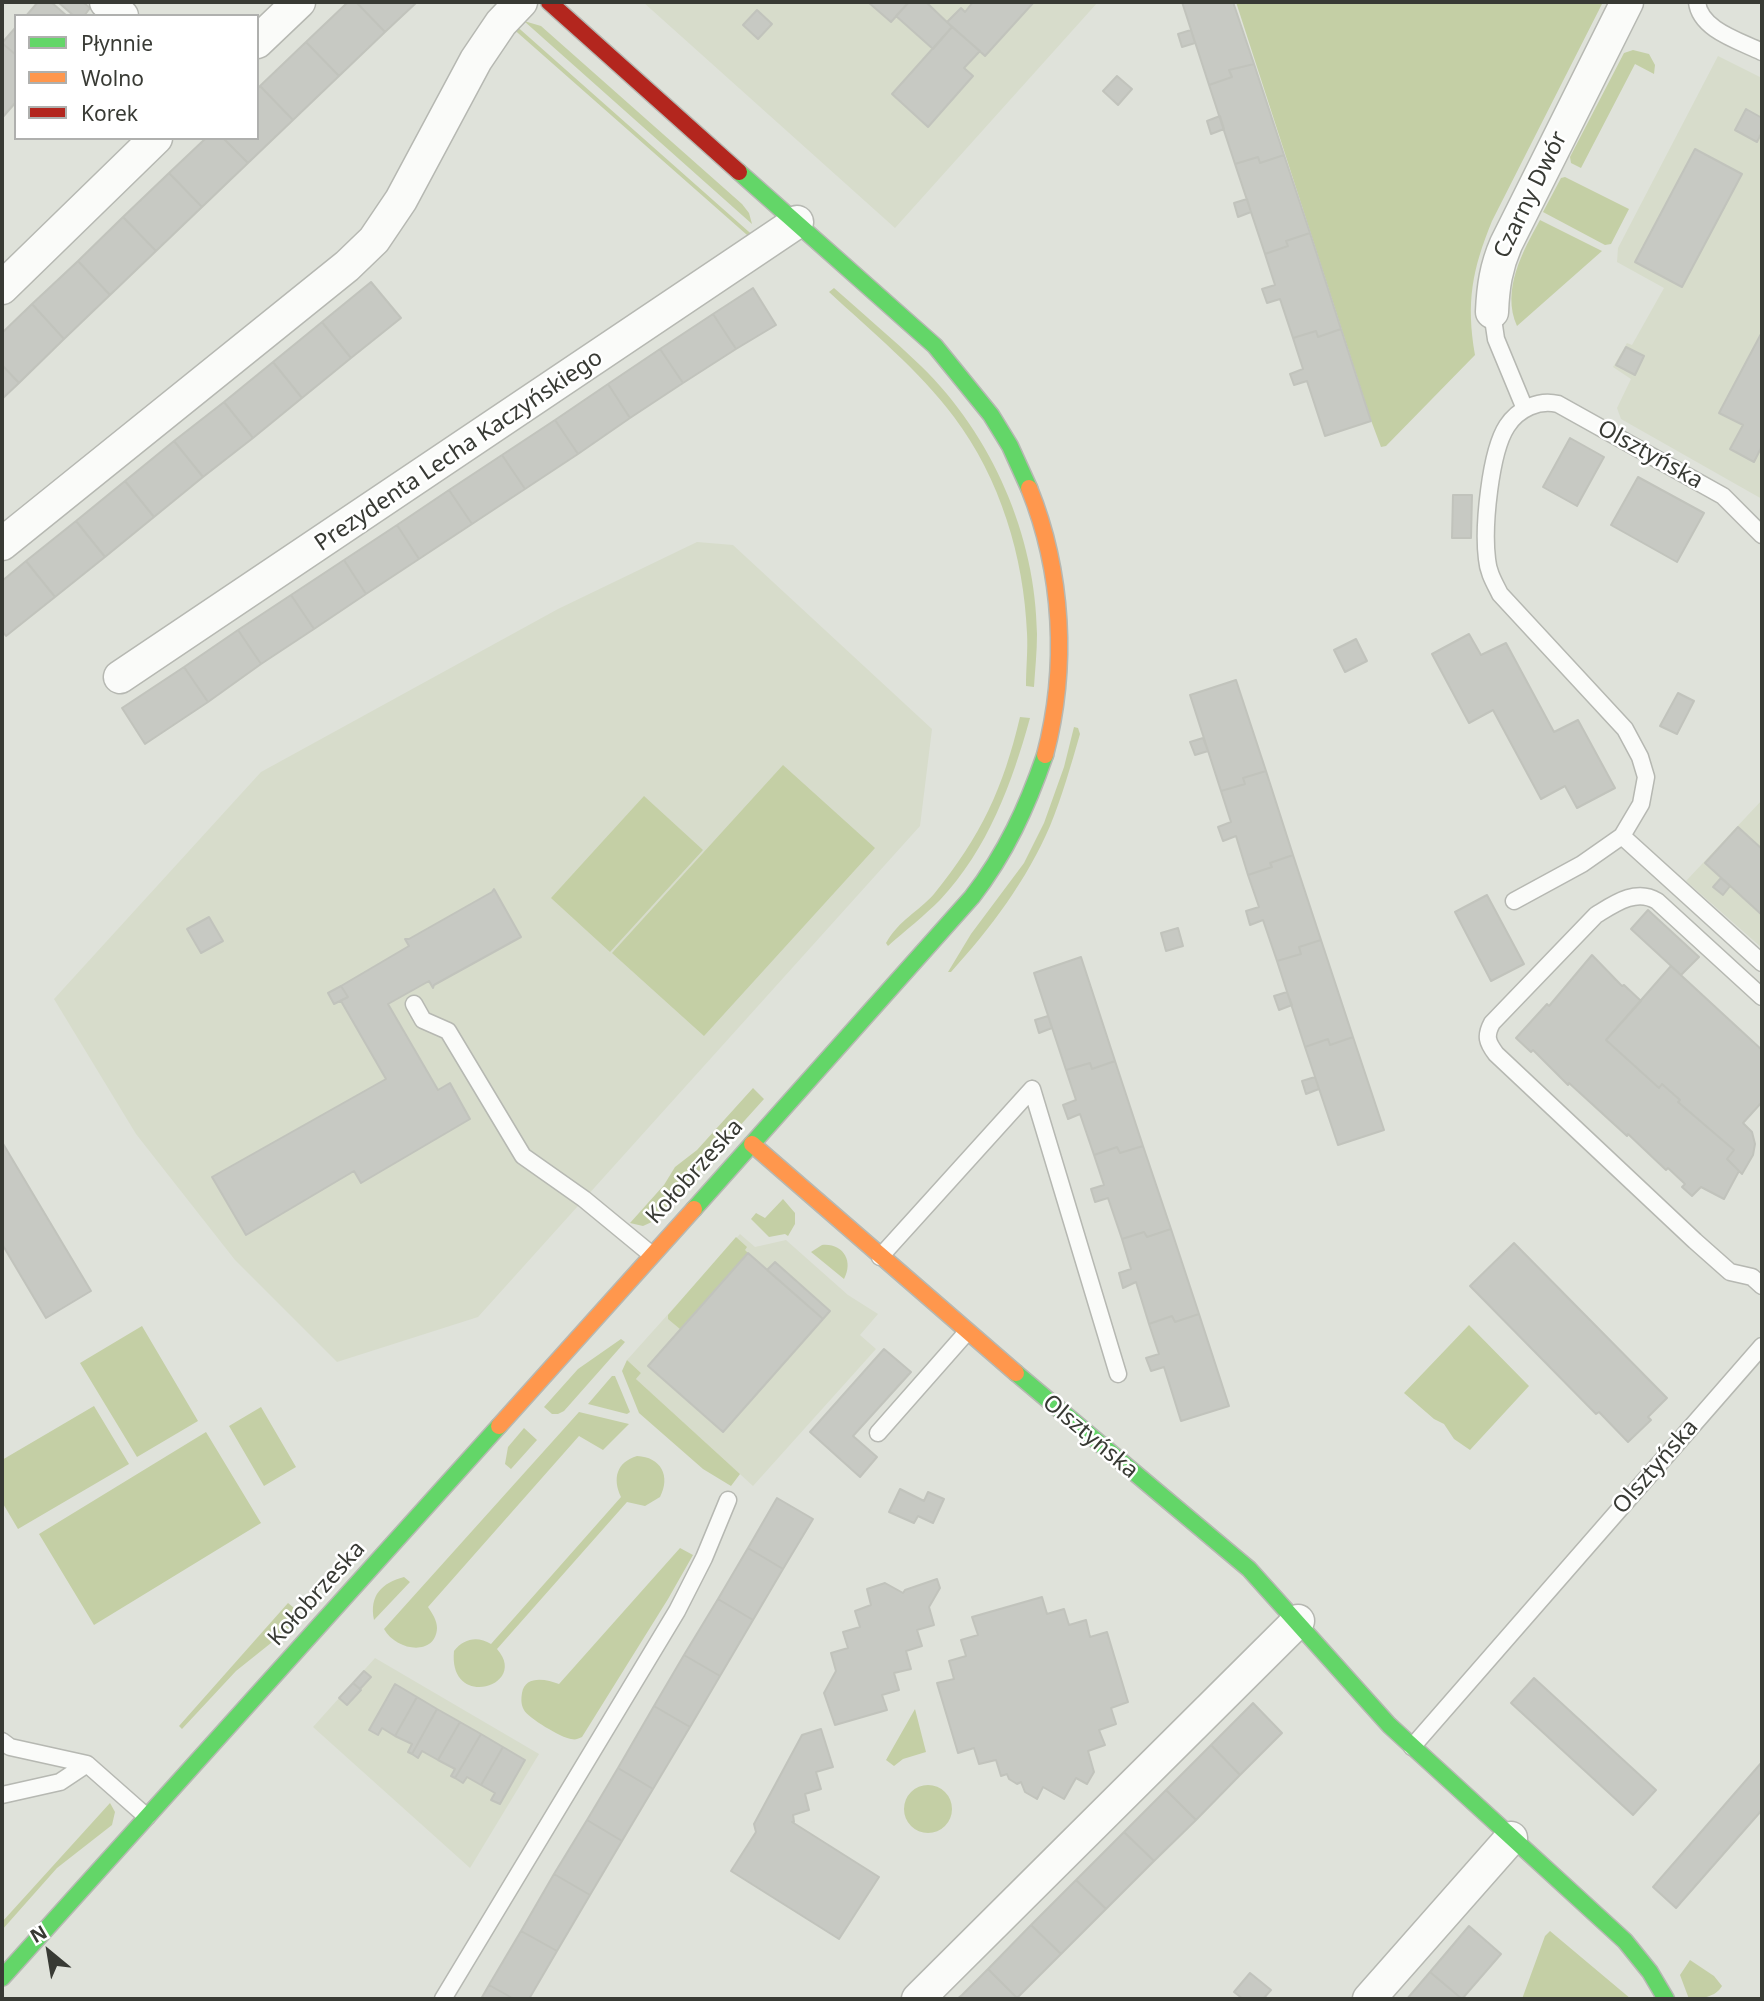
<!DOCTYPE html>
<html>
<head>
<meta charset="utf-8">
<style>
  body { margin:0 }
  #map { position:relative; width:1764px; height:2001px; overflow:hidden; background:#dfe2da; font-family:"Noto Sans",sans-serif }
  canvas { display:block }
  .frame { position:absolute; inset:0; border:4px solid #383a34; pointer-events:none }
  .legend { position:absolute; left:14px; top:14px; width:245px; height:126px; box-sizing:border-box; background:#fff; border:2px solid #afb0ae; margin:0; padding:9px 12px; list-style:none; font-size:21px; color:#383a34 }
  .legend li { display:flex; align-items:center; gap:14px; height:35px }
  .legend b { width:35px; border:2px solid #afb0ae }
  .north { position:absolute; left:14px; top:1917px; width:70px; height:70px; -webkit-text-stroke:5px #fff; paint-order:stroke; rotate:330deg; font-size:19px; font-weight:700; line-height:28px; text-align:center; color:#383a34 }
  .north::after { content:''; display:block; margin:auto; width:24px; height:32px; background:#383a34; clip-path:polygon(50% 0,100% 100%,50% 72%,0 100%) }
</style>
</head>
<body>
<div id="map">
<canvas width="1764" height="2001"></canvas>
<div class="frame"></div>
<ul class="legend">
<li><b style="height:9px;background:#63d668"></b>Płynnie</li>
<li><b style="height:9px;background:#ff974d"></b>Wolno</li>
<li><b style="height:9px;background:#b3261e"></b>Korek</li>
</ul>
<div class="north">N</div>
</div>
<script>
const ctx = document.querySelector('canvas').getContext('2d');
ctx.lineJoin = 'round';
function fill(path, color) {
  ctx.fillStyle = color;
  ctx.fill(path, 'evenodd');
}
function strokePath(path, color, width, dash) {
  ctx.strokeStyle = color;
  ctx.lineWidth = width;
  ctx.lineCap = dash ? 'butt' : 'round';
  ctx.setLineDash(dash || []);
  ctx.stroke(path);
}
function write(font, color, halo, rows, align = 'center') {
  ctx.font = font + ' "Noto Sans",sans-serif';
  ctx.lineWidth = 5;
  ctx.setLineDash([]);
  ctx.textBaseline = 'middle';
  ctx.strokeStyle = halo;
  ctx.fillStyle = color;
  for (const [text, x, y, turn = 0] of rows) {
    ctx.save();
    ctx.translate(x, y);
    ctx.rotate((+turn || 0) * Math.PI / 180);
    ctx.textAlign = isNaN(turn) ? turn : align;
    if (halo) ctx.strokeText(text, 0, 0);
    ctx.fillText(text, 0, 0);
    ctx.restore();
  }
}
fill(new Path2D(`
  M643,2H1098L895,228Z
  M1718,56L1762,78V499L1621,419L1617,408L1631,379L1613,367L1627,343L1632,345L1664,288L1617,262L1618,248Z
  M697,542L733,545L932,729L920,826L478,1317L337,1362L235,1260L136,1134L54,999L261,772L558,609Z
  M1762,800V948L1686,881Z
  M740,1234L755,1247L786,1240L848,1295L878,1314L860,1335L876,1349L753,1486L636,1379L641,1373L627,1360Z
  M375,1658L539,1754L470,1868L313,1727Z`), '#d7dccb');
fill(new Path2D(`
  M1236,2H1603L1492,221C1472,270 1466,302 1475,355L1386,446L1381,447L1372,423Z
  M524,21L541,26L742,204L749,213L752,224Z
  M513,23L757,239L755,242L510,26Z
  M1633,50L1649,54L1655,65L1654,74L1635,64L1581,168L1571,163L1570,157L1624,53Z
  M1565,177L1629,209L1611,244L1605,245L1543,212L1561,178Z
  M1540,220L1602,251L1517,326C1501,290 1523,251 1540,220Z
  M834,288C863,314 893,339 921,366C992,435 1036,536 1037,634C1037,652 1035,670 1034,687L1026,686C1026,668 1028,650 1027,633C1024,557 1000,478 954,417C919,370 872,332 829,292Z
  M1020,717L1030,718C1012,783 988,849 940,900C924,916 905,931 888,946L886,943C900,919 917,913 934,894C981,836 1003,789 1020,717Z
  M1074,727L1078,728L1080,734C1071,765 1062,797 1050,826C1027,880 990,929 951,972H948L971,934L1024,863L1044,823L1064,767Z
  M783,765L875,848L704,1036L612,953Z
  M644,796L703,850L610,952L551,898Z
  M753,1088L764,1099L654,1221L643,1226L630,1223L664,1185L675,1167L697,1150Z
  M783,1199L795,1213V1224L788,1236L785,1234L769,1237L751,1219L756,1213L765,1218Z
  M736,1237L747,1247L745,1250L748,1253L680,1329L668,1319V1315Z
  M822,1245C843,1243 854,1261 844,1279L811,1252Z
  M1469,1325L1529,1386L1470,1450L1454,1439L1444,1424L1434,1419L1404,1393Z
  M142,1326L198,1421L137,1457L80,1363Z
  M621,1339L625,1342L564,1411L558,1414H552L544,1407L578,1369Z
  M627,1360L641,1373L636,1379L740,1474L731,1486L703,1469L639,1413L622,1371Z
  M612,1376H615L630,1412L627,1414L588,1404Z
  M94,1406L129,1464L18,1529L2,1502V1460Z
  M261,1407L296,1467L264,1486L229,1426Z
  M579,1412L629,1424L603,1450L579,1436L428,1607C432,1613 437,1620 437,1628C436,1656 397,1652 384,1629Z
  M524,1428L537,1440L511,1469L505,1464L508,1447Z
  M206,1432L261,1523L94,1625L39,1534Z
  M637,1456C661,1457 671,1476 660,1497L645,1506L627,1502L497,1649C530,1686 448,1711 454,1651C464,1638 478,1636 491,1644L621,1497C612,1478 617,1462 637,1456Z
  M680,1548L693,1555L668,1599L582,1737C577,1739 576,1740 571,1739C562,1738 528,1718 524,1710C521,1705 521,1699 522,1693C525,1675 546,1679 559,1684Z
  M404,1577L410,1582L374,1620C369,1595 382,1583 404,1577Z
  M288,1603L294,1608L290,1627L286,1631L236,1671L182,1729L179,1726Z
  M915,1709L926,1752L903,1759L894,1766L886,1760Z
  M904 1809a24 24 0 1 1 48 0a24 24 0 1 1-48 0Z
  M110,1803L115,1812L112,1825L57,1868L2,1930V1922Z
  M1550,1931L1631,1999H1522L1545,1936Z
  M1690,1960L1714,1976L1722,1986C1715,1998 1701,1998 1689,1999L1680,1975Z`), '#c4cfa5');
const building = new Path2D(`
  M38,2H51L67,16H26Z
  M58,2H83L90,8L84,16H74Z
  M348,2H356L385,32L339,76L306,42Z
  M356,2H417L385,32Z
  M868,2H909L891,22Z
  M909,2H926L952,27L933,49L896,16Z
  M973,2H1034L985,56L947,22L961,8L965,12Z
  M1182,2H1233L1254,64L1229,70L1232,77L1209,85Z
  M757,10L772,24L758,39L743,25Z
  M16,27V55L2,43Z
  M952,27L980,51L964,68L973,76L928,127L892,94Z
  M1191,30L1195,43L1182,47L1178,34Z
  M306,42L339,76L293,120L260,86Z
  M2,43L16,55V102L2,118Z
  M1254,64L1284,155L1260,163L1258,157L1235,164L1209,85L1232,77L1229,70Z
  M1117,76L1132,89L1118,105L1103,91Z
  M260,86L293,120L248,163L223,138H257V89Z
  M1746,109L1762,118V132L1757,142L1735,130Z
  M1220,116L1224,129L1211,134L1207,121Z
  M206,138H223L248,163L202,207L169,173Z
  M1695,149L1742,174L1682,287L1635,262Z
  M1284,155L1310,233L1286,241L1288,246L1265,254L1235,164L1258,157L1260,163Z
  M169,173L202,207L156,251L123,217Z
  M1247,199L1251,212L1238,217L1234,203Z
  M123,217L156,251L110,295L78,261Z
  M1310,233L1341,329L1318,337L1316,331L1293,338L1280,299L1267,303L1262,289L1275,285L1265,254L1288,246L1286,241Z
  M78,261L110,295L64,339L32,304Z
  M371,282L401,318L351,358L322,322Z
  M753,288L776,325L736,349L713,314Z
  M32,304L64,339L19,383L2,365V333Z
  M713,314L736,349L683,383L660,349Z
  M322,322L351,358L302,398L273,362Z
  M1341,329L1371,421L1325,436L1307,381L1294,385L1290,374L1303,369L1293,338L1316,331L1318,337Z
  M1762,332V446L1754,462L1730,449L1743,425L1719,413Z
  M1626,347L1644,356L1635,375L1616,365Z
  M660,349L683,383L630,418L608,384Z
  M273,362L302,398L253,438L224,402Z
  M2,365L19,383L2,399Z
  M608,384L630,418L578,454L555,420Z
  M224,402L253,438L203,477L174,441Z
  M555,420L578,454L525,489L502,455Z
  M1570,438L1604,457L1577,506L1543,487Z
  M174,441L203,477L154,517L125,481Z
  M502,455L525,489L472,524L449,490Z
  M1638,477L1704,513L1677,562L1611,525Z
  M125,481L154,517L105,557L76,521Z
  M449,490L472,524L419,559L397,525Z
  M1453,495H1472L1471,538H1452Z
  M76,521L105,557L55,597L26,561Z
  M397,525L419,559L366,594L344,560Z
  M344,560L366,594L314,629L291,595Z
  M26,561L55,597L6,636L2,631V581Z
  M291,595L314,629L261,664L238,630Z
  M238,630L261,664L208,702L184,667Z
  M1469,634L1481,655L1506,643L1554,732L1578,720L1615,788L1577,808L1565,786L1541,799L1493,710L1469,723L1432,654Z
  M1356,639L1367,661L1345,672L1334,650Z
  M184,667L208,702L145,744L122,708Z
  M1236,680L1266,771L1243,778L1245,784L1221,791L1190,695Z
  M1678,693L1694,701L1677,734L1660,726Z
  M1203,738L1208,751L1195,755L1190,742Z
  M1266,771L1293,855L1270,863L1272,867L1248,875L1236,836L1223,841L1218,827L1231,822L1221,791L1245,784L1243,778Z
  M1738,827L1762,849V915L1705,863Z
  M1293,855L1321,940L1299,947L1301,954L1277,961L1263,920L1250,925L1246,911L1259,907L1248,875L1272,867L1270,863Z
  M1721,878L1730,886L1723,895L1713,887Z
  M494,889L521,937L434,985L433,988L429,981L388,1004L438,1090L450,1083L470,1119L361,1183L354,1171L246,1235L212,1177L386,1079L341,1001L348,997L341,986L409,946L405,939H409L492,892Z
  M1487,895L1524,964L1491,981L1455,912Z
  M1648,910L1699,957L1681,975L1631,929Z
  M209,917L223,941L201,953L187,929Z
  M1178,928L1183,946L1166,951L1161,933Z
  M1321,940L1353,1037L1330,1045L1328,1039L1305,1047L1277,961L1301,954L1299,947Z
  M1592,955L1622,986L1624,985L1641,1001L1606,1040L1659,1088L1662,1084L1680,1100L1678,1102L1734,1150L1727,1159L1739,1171L1724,1199L1701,1187L1692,1196L1682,1187L1685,1184L1668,1168L1666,1170L1628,1134L1627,1136L1569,1083L1568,1085L1533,1050L1531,1052L1516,1038L1547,1004L1549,1006Z
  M1081,957L1115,1061L1092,1069L1090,1063L1066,1070L1034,973Z
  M1671,966L1762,1050V1102L1743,1123L1752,1132L1755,1144L1753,1155L1742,1174L1727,1159L1734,1150L1678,1102L1680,1100L1662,1084L1659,1088L1606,1040Z
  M341,986L348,997L334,1004L328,993Z
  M1287,992L1292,1005L1279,1010L1274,996Z
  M1048,1016L1052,1028L1039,1033L1035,1020Z
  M1353,1037L1384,1130L1338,1145L1305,1047L1328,1039L1330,1045Z
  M1115,1061L1143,1146L1120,1153L1117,1147L1094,1155L1080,1114L1068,1119L1063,1105L1076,1100L1066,1070L1090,1063L1092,1069Z
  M1315,1077L1319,1089L1306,1094L1302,1081Z
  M2,1142L91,1291L46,1318L2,1244Z
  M1143,1146L1171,1229L1147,1237L1144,1232L1122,1239L1108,1198L1095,1202L1091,1189L1104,1185L1094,1155L1117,1147L1120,1153Z
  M1171,1229L1199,1314L1175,1322L1172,1316L1149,1324L1136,1282L1123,1288L1119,1273L1131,1269L1122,1239L1144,1232L1147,1237Z
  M1514,1243L1667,1398L1648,1417L1651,1420L1628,1442L1599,1412L1596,1414L1470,1286Z
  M748,1253L823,1319L723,1432L648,1366Z
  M775,1262L830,1311L823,1319L767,1270Z
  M1199,1314L1229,1406L1181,1421L1164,1367L1151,1371L1146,1358L1159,1354L1149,1324L1172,1316L1175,1322Z
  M884,1349L911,1372L853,1436L877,1457L860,1477L810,1432Z
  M900,1489L924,1501L928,1492L944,1499L933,1523L918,1516L914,1523L889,1512Z
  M777,1498L813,1519L783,1569L748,1548Z
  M748,1548L783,1569L753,1620L718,1599Z
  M937,1579L940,1588L929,1607L934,1625L917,1630L922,1646L906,1651L911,1669L894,1673L899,1690L882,1695L887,1710L835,1725L824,1693L836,1671L831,1653L848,1648L843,1632L860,1627L855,1611L871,1605L867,1589L885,1583L903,1593L905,1590Z
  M1042,1597L1047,1614L1064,1609L1069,1625L1086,1620L1090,1637L1107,1632L1128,1702L1111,1708L1116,1724L1099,1730L1105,1745L1088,1751L1094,1772L1087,1784L1076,1778L1064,1799L1043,1787L1037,1799L1025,1792L1021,1782L1017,1784L1009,1779L1007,1774L1001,1776L996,1760L979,1764L974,1748L958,1753L937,1683L954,1679L949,1661L966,1656L961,1640L978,1635L972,1617Z
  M718,1599L753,1620L720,1676L684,1655Z
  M684,1655L720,1676L690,1727L654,1706Z
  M364,1671L371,1677L360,1689L353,1683Z
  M1534,1678L1656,1790L1633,1815L1511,1703Z
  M353,1683L361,1690L347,1705L339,1698Z
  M395,1684L417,1697L395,1736L382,1728L378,1735L369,1730Z
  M417,1697L437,1709L412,1754L408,1752L412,1744L395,1736Z
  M1253,1703L1282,1733L1240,1775L1211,1745Z
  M654,1706L690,1727L653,1789L618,1768Z
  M437,1709L460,1722L438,1760L422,1751L418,1758L412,1754Z
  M460,1722L481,1734L455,1778L451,1776L455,1769L438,1760Z
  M821,1729L833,1767L816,1772L821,1789L805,1794L809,1810L793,1815L794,1822H792L879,1877L839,1939L731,1871L756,1832L754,1824L802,1735Z
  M481,1734L503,1747L481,1785L467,1777L463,1783L455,1778Z
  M1211,1745L1240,1775L1196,1820L1166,1790Z
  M503,1747L525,1760L500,1804L491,1800L495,1793L481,1785Z
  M1762,1762V1810L1676,1908L1653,1887Z
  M618,1768L653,1789L622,1841L587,1820Z
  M1166,1790L1196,1820L1154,1861L1124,1832Z
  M587,1820L622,1841L590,1895L554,1874Z
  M1124,1832L1154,1861L1106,1909L1076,1880Z
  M554,1874L590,1895L557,1951L521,1931Z
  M1076,1880L1106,1909L1061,1954L1031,1925Z
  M1031,1925L1061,1954L1017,1998L988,1969Z
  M1469,1926L1501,1954L1462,1999L1430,1972Z
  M521,1931L557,1951L529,1999H514L489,1985Z
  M988,1969L1017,1998L957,1999L962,1995Z
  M1430,1972L1462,1999H1407Z
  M1250,1973L1271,1990L1263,1999H1243L1234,1992Z
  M489,1985L514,1999H481Z`);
fill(building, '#c7c9c3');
strokePath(building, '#c1c3bc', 2);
const lane = new Path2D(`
  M1697,2C1700,30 1740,41 1762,52
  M1492,312L1496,339L1525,409
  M1622,836L1762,963
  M1514,901L1582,864L1622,836L1641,804L1646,777L1640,757L1625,729L1500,594C1494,582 1488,572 1487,559C1483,527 1490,452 1507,426C1518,409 1539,399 1558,404L1723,496L1762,535
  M1762,997L1657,901C1636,888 1614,904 1596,915L1492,1023C1485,1036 1487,1042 1496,1054L1695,1241L1730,1272L1752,1277L1762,1286
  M414,1004L423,1020L448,1031L523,1156L584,1199L652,1255
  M1032,1089L1118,1374
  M880,1257L1032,1089
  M878,1433L967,1332
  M2,1741L10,1747L87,1764L147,1817
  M1412,1747L1762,1346
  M2,1795L60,1782L87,1764
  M443,1999L677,1611L704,1558L728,1500`);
const street = new Path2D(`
  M106,2L122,16
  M257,42L299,2
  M2,288L156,138
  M1492,312C1493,287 1496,267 1506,244L1627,2
  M2,544L347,266L374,240L401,200L476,60L501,23L521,2
  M120,677L797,222
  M918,1999L1298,1621
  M1369,1999L1511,1838`);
const fast = new Path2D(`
  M739,172L935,346L991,415L1010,446L1029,488
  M694,1209L972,897C1006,853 1027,807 1045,755
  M1016,1373L1249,1569L1389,1725L1625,1941L1650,1972L1666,1999
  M2,1978L499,1426`);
const slow = new Path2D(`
  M1029,488C1063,572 1068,668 1045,755
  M752,1144L1016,1373
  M499,1426L694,1209`);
const jam = new Path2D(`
  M549,2L739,172`);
strokePath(lane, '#b6b8b2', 19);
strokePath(street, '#b6b8b2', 35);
strokePath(fast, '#b6b8b2', 19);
strokePath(slow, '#b6b8b2', 19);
strokePath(jam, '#b6b8b2', 19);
strokePath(lane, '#fafbf9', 16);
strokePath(street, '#fafbf9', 32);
strokePath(fast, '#63d668', 16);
strokePath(slow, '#ff974d', 16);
strokePath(jam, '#b3261e', 16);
write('23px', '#383a34', '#fff', [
  ["Czarny Dwór",1531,195,-64],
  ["Prezydenta Lecha Kaczyńskiego",459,451,-34],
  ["Olsztyńska",1650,455,29],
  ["Kołobrzeska",695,1172,-48],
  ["Olsztyńska",1090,1437,40],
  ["Olsztyńska",1656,1467,-49],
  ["Kołobrzeska",317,1594,-48]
]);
</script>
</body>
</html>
